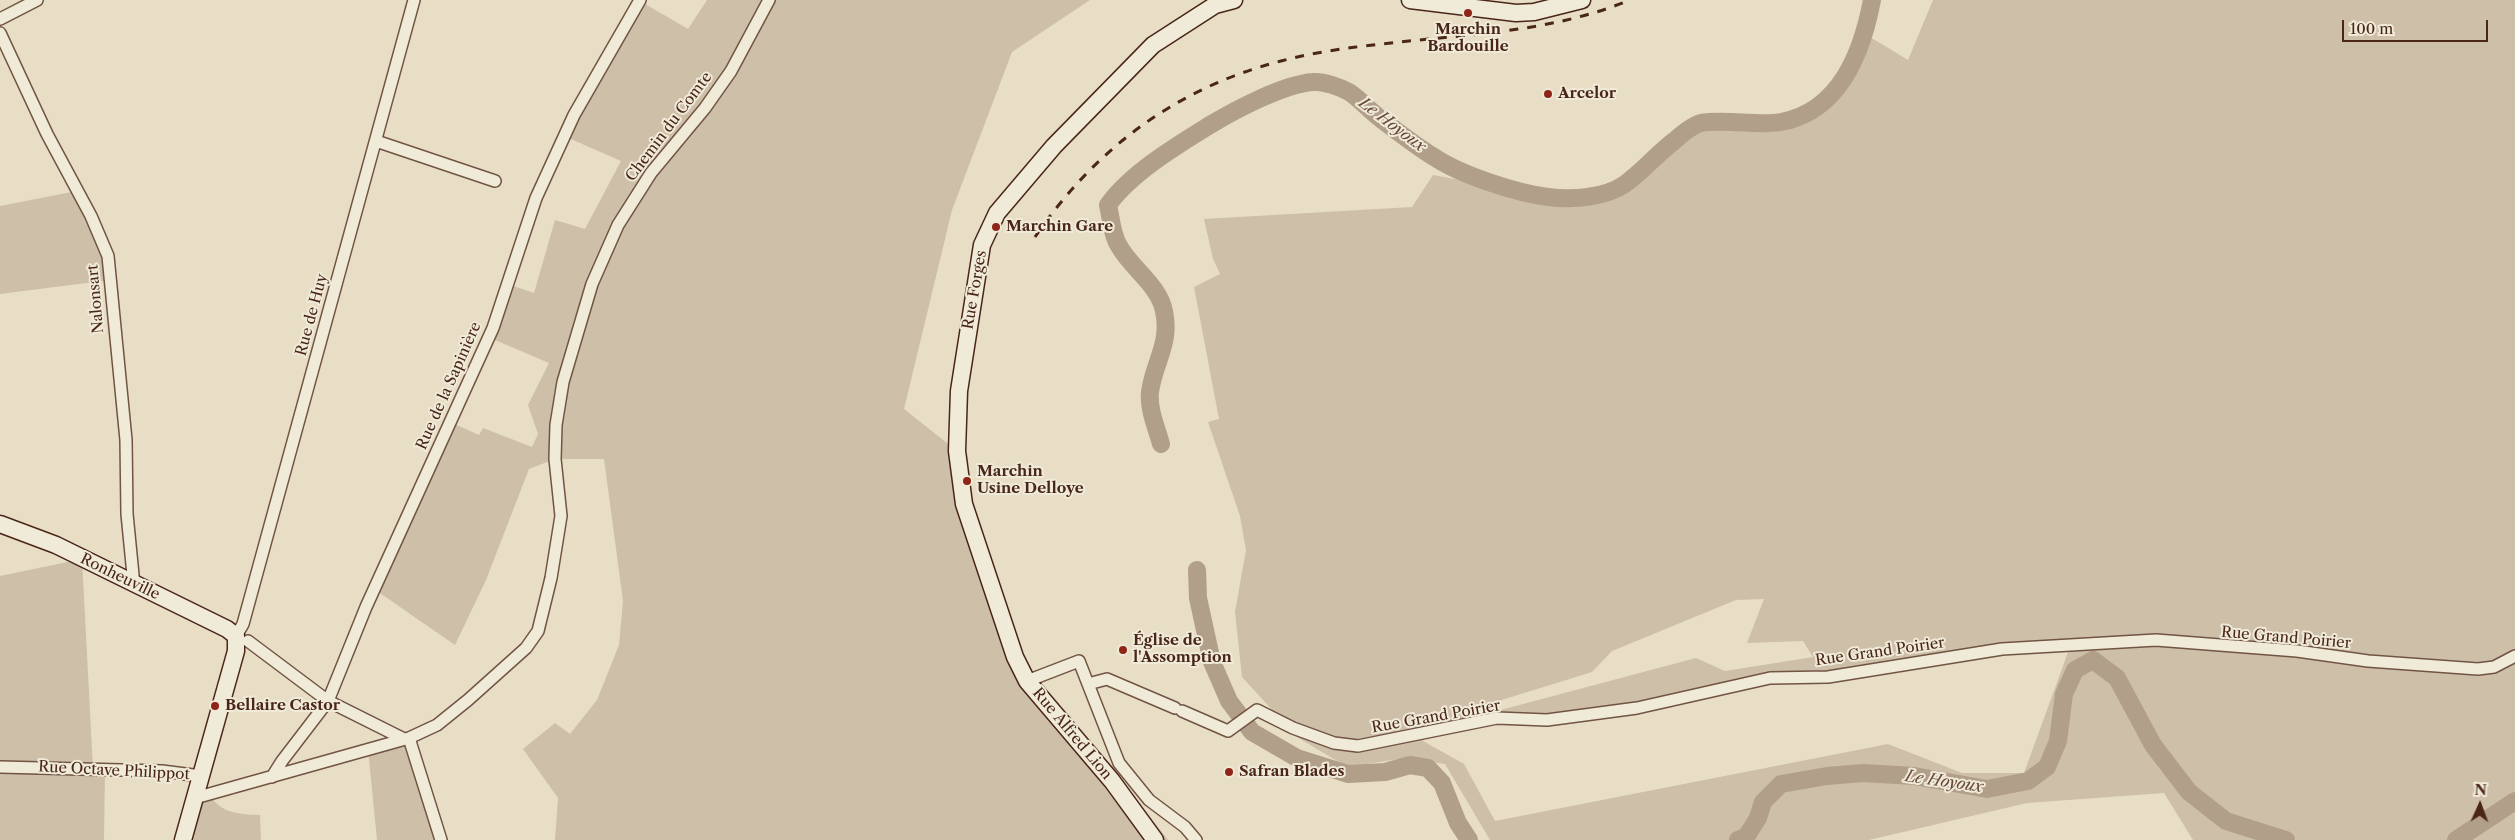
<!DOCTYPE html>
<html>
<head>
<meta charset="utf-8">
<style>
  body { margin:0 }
  #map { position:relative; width:2515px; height:840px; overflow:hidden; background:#e8dec5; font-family:"Libre Caslon Text",serif }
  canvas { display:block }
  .north { position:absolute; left:2455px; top:780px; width:50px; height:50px; -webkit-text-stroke:4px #f0ead9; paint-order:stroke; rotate:2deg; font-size:14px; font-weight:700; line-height:20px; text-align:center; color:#4a2618 }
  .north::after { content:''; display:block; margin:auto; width:18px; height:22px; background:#4a2618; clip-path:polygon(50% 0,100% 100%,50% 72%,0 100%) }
  .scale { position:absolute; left:2342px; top:20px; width:146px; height:22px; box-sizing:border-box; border:2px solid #4a2618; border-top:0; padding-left:6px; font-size:15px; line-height:18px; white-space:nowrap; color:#4a2618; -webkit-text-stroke:4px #f0ead9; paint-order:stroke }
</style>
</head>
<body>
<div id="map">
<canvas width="2515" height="840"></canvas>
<div class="north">N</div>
<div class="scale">100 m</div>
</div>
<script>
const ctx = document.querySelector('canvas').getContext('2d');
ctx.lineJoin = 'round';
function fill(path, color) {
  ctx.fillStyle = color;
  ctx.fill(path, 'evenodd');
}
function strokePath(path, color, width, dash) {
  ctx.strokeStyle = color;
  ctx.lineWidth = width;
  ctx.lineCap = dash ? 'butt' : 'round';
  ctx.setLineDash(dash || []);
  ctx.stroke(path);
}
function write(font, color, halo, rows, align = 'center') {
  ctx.font = font + ' "Libre Caslon Text",serif';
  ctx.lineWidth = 4;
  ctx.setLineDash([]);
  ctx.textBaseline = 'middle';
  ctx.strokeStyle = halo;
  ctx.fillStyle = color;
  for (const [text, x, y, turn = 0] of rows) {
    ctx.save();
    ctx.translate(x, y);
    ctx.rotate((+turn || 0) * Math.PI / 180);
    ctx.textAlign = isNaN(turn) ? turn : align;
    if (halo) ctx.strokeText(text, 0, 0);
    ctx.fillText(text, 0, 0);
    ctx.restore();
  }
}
fill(new Path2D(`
  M707,0H1090L1012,52L952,210L904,409L957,451L964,504L1027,681L1114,770L1168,840H555L558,798L523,749L555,723L570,734L597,700L619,645L623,601L604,459H555L529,469L486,580L455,645L374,589L450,422L479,435L483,428L532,447L538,434L528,405L549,363L488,337L508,284L534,293L555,220L585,229L621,161L564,136L640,1L688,29Z
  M1933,0H2515V840H2193L2164,793L2027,803L1869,840H1490L1445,764L1405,758L1347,767L1297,737L1242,677L1235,612L1246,550L1240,516L1208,422L1219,419L1194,287L1220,274L1213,259L1204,219L1412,207L1433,175C1458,180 1483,183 1507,188C1545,195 1591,208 1625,184C1650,166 1668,136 1698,124C1709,120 1738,121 1751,121C1823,124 1839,94 1865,34L1908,60ZM1764,599L1747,643L1803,641L1813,657L1725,671L1696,658L1463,720L1466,711L1592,672L1612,651L1736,600ZM2071,644L2024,773H1962L1888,744L1495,821L1464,764L1423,741L1421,734L1497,718L1637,708L1802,677Z
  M77,191L91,216L110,280L0,294V206Z
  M82,559L93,769H105L104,840H0V576Z
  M404,739L441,840H377L368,749Z
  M210,795C221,814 240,814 260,815L261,840H183L195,798Z`), '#cdbfa8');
strokePath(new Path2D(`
  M1161,444C1157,429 1148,409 1150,392C1154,362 1171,344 1164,311C1159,285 1131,268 1119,246C1112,235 1111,218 1108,205C1131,173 1176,146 1210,125C1235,110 1284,84 1313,82C1323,81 1340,87 1349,92C1360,99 1370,111 1381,119C1398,132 1416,146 1434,157C1461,175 1516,193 1548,197C1572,200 1605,198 1625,184C1642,172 1657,154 1674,141C1681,135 1692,125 1701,123C1726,119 1758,126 1781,122C1840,111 1862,53 1872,0
  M1197,570L1198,598L1212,662L1229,701L1252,732L1297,758L1348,774L1385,772L1410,765L1428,768L1442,783L1458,823L1469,840
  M1738,840L1746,837L1758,818L1763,802L1781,784L1827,776L1863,773L1914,776L1987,789L2028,781L2047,767L2058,741L2064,694L2075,670L2093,660L2117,678L2153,745L2189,792L2226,821L2286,840
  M2456,840L2515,801`), '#b29f8a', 18);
const street = new Path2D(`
  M0,19L37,0
  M0,33L47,134L91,216L108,256L126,440L127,514L134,585
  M376,141L495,181
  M236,636L243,624L414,0
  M248,641L328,701L404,739
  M1027,681L1079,661L1119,763L1149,800L1185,827L1196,840
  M1088,684L1107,679L1175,708
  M1182,711L1228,731L1257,710L1293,728L1334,743L1358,746L1497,718L1547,720L1637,708L1770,678L1828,677L2002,649L2156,640L2297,651L2368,661L2478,669L2494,667L2515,656
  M409,738L441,840
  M0,767L162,771L201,776
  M272,777L282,761L328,701L366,607L493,328L536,198L574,115L640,0
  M195,798L409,738L437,725L468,700L526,648L538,631L551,578L561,516L555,459L556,425L563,382L592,284L618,225L651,173L705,108L731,71L769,0`);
const secondary = new Path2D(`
  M1410,0L1516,13L1534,12L1582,0
  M0,524L56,545L227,629L236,636V651L183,840
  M1155,840L1112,781L1027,681L1015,657L964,504L957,451L959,391L982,245L997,213L1054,146L1153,45L1215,5L1234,0`);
strokePath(street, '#725443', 14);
strokePath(secondary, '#4a2618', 19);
strokePath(street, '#f0ead9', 11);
strokePath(secondary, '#f0ead9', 16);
strokePath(new Path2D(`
  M1035,237C1095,149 1176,88 1281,61C1326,49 1373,45 1419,40C1491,33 1562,28 1630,0`), '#4a2618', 3, [9, 9]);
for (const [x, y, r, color] of [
  [1468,13,5,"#8f2418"],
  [1548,94,5,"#8f2418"],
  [996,227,5,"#8f2418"],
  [967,481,5,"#8f2418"],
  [1123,650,5,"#8f2418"],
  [215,706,5,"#8f2418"],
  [1229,772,5,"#8f2418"]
]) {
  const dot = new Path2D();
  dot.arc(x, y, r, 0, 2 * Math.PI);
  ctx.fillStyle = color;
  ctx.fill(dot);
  strokePath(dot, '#f0ead9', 2);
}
write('bold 15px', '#4a2618', '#f0ead9', [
  ["Marchin",1468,30,"center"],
  ["Bardouille",1468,47,"center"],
  ["Arcelor",1558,94],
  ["Marchin Gare",1006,227],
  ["Marchin",977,472],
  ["Usine Delloye",977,489],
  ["Église de",1133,641],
  ["l'Assomption",1133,658],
  ["Bellaire Castor",225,706],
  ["Safran Blades",1239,772]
], 'left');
write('15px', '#4a2618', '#f0ead9', [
  ["Chemin du Comte",669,127,-53],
  ["Rue Forges",975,290,-80],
  ["Nalonsart",96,299,-95],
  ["Rue de Huy",312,315,-75],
  ["Rue de la Sapinière",449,386,-66],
  ["Ronheuville",120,577,26],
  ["Rue Grand Poirier",2286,638,5],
  ["Rue Grand Poirier",1880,652,-8],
  ["Rue Grand Poirier",1436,717,-10],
  ["Rue Alfred Lion",1072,734,50],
  ["Rue Octave Philippot",114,771,3]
]);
write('italic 16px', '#694a3a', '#f0ead9', [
  ["Le Hoyoux",1392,125,37],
  ["Le Hoyoux",1944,782,8]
]);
</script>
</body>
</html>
